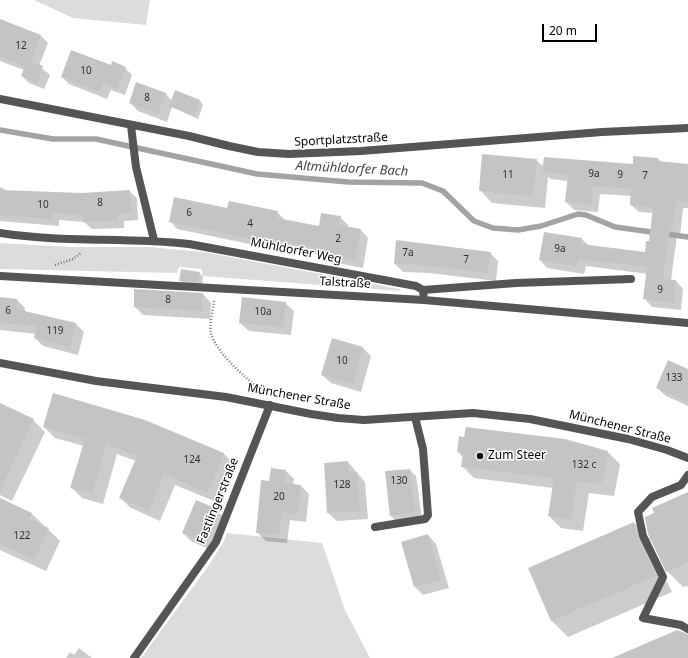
<!DOCTYPE html>
<html>
<head>
<meta charset="utf-8">
<style>
  body { margin:0 }
  #map { position:relative; width:688px; height:658px; overflow:hidden; background:#fff; font-family:"Noto Sans",sans-serif }
  canvas { display:block }
  .scale { position:absolute; left:542px; top:24px; width:55px; height:18px; box-sizing:border-box; border:2px solid #000; border-top:0; padding-left:5px; font-size:12px; line-height:14px; white-space:nowrap; color:#000; -webkit-text-stroke:3px #fff; paint-order:stroke }
</style>
</head>
<body>
<div id="map">
<canvas width="688" height="658"></canvas>
<div class="scale">20 m</div>
</div>
<script>
const ctx = document.querySelector('canvas').getContext('2d');
ctx.lineJoin = 'round';
function fill(path, color) {
  ctx.fillStyle = color;
  ctx.fill(path, 'evenodd');
}
function strokePath(path, color, width, dash) {
  ctx.strokeStyle = color;
  ctx.lineWidth = width;
  ctx.lineCap = dash ? 'butt' : 'round';
  ctx.setLineDash(dash || []);
  ctx.stroke(path);
}
function write(font, color, halo, rows, align = 'center') {
  ctx.font = font + ' "Noto Sans",sans-serif';
  ctx.lineWidth = 3;
  ctx.setLineDash([]);
  ctx.textBaseline = 'middle';
  ctx.strokeStyle = halo;
  ctx.fillStyle = color;
  for (const [text, x, y, turn = 0] of rows) {
    ctx.save();
    ctx.translate(x, y);
    ctx.rotate((+turn || 0) * Math.PI / 180);
    ctx.textAlign = isNaN(turn) ? turn : align;
    if (halo) ctx.strokeText(text, 0, 0);
    ctx.fillText(text, 0, 0);
    ctx.restore();
  }
}
fill(new Path2D(`
  M34,0H150L146,25L73,18Z
  M0,243L71,247H149L204,252L400,289V291L202,276V269L179,267L177,273L0,269Z
  M227,533L322,543L345,610L370,658H141L207,568L223,543Z`), '#dcdcdc');
fill(new Path2D(`
  M0,20L41,36L48,43L39,66L50,75L44,89L29,83L22,76L24,70L0,61Z
  M111,66L125,68L132,75L125,95L111,90L107,99L69,84L62,77Z
  M137,84L166,94L172,101L176,92L200,101L203,105L198,119L172,107L167,122L138,111L130,103Z
  M658,159L661,162L688,165V208H683L680,236H677L671,280L676,281L683,289L681,310L652,307L645,299L648,274L586,266L584,274L547,268L540,260L582,239L589,246L646,253L650,242L653,213L639,212L631,205L632,196L600,194L598,212L574,210L566,202L568,181L551,179L548,177L545,208L492,203L480,190L536,160L544,167L634,165Z
  M0,187L10,192L82,194L129,191L137,198L138,220L124,221V228L92,229L84,222L59,220V226L0,221Z
  M228,209L277,212L285,220L320,227L340,217L348,225L347,228L361,230L368,238L363,268L322,260L316,254L264,244V247L177,229L170,221Z
  M490,253L498,261L496,281L429,273L403,272L395,264Z
  M199,273L203,277L202,285L184,284L180,280Z
  M203,294L211,303L210,319L143,315L135,307Z
  M0,298L17,300L25,308V312L76,324L84,332L78,355L43,346L35,338L36,334L0,330Z
  M285,303L294,311L291,335L249,331L240,323Z
  M333,339L363,348L371,356L361,392L331,383L322,375Z
  M688,370V406L666,396L657,388Z
  M0,404L33,420L45,432L12,501L0,495Z
  M145,421L224,454L235,465L219,503L175,485L160,521L131,508L120,498L136,461L117,454L103,504L82,498L72,488L84,446L55,438L44,427Z
  M458,452H608L620,464L614,496L589,493L583,531L561,528L549,516L553,488L474,478L462,466L463,457Z
  M348,462L365,482L368,519L337,521L328,513Z
  M410,470L416,476L422,519L397,522L391,516Z
  M286,471L294,479L293,485L301,486L309,494L306,522L290,520L287,543L266,541L257,532L270,482Z
  M688,493V587L687,586L683,587L667,571L656,514Z
  M0,499L32,514L60,541L46,571L0,550Z
  M216,510L225,518L211,550L191,541L183,533Z
  M634,523L650,539L654,555L672,592L568,637L552,621L529,568Z
  M428,535L436,544L449,588L423,595L415,587L402,543Z
  M79,648L92,658H66L70,652L74,655Z`), '#0003');
strokePath(new Path2D(`
  M0,130L53,139H96L257,174L348,182L422,183L443,191L474,221L493,228L518,230L541,226L578,214L586,215L615,227L688,237`), '#a3a3a3', 5.5);
fill(new Path2D(`
  M0,19L41,35L31,61L43,66L37,83L21,76L25,66L0,57Z
  M71,50L111,65L112,61L126,67L117,89L103,83L100,92L61,77Z
  M136,82L166,93L158,114L129,103Z
  M175,90L200,100L194,116L169,106Z
  M482,154L537,159L533,196L479,191Z
  M633,156L658,158V161L688,164V202L676,201L673,229L670,228L663,279L676,280L674,303L643,299L647,267L578,259L577,267L539,260L544,232L582,238L581,244L645,252L646,241H649L653,207L630,205L631,189L593,186L591,205L565,202L568,175L542,172L544,157L633,164Z
  M0,190L82,193L130,190L131,213L117,214L118,221L83,222V215L52,213V219L0,215Z
  M174,197L227,208L229,201L278,211L277,218L319,226L321,213L341,216L339,225L361,229L355,261L314,253L315,248L257,237L256,240L169,222Z
  M396,240L491,252L488,273L420,265L394,264Z
  M181,269L200,272L198,282L179,281Z
  M134,289L203,293L202,311L134,307Z
  M0,297L17,299L16,309L76,323L70,347L34,338L37,326L0,323Z
  M242,297L286,302L283,327L239,323Z
  M332,338L363,347L353,384L321,375Z
  M668,360L688,369V402L656,388Z
  M53,393L145,420L224,453L208,493L164,474L149,511L119,498L137,456L107,444L92,494L70,488L85,439L43,427Z
  M0,403L34,419L0,490Z
  M466,427L565,439L608,451L602,484L577,481L571,520L548,516L554,478L461,467L463,453L457,452L459,436L464,437Z
  M348,461L349,473L357,472L360,511L327,513L324,463Z
  M271,468L286,470L285,483L301,485L298,514L282,512L279,535L256,533L261,480L269,481Z
  M410,469L415,512L390,516L385,471Z
  M688,492V562L666,572L648,534L645,517L654,513L652,508Z
  M0,498L32,513L29,519L49,528L34,560L0,544Z
  M196,500L217,509L203,542L182,533Z
  M634,522L638,538L656,576L551,621L528,568Z
  M428,534L441,580L414,587L401,542Z
  M677,630L688,634V658H612Z`), '#c4c4c4');
strokePath(new Path2D(`
  M55,265L73,259L81,253
  M214,301C213,311 209,324 211,333C215,351 245,378 260,389`), '#777', 2.5, [1, 2]);
strokePath(new Path2D(`
  M423,290L516,283L631,279
  M688,475L681,485L652,497L638,512L643,536L663,577L643,618L681,625L688,629
  M375,527L425,519L428,515L423,449L415,417`), '#555', 8);
strokePath(new Path2D(`
  M0,99L189,136L229,146L258,152L289,154L361,151L602,132L688,128
  M131,126L136,167L154,240
  M0,233C63,243 126,237 189,244L416,286L423,290L424,300
  M0,276L424,300L688,323
  M134,658L216,542L270,405`), '#555', 8);
strokePath(new Path2D(`
  M0,363L96,381L226,397L311,414L338,418L364,420L473,413L530,419L628,439L667,450L688,458`), '#555', 8);
for (const [x, y, r, color] of [
  [480,456,4,"#000"]
]) {
  const dot = new Path2D();
  dot.arc(x, y, r, 0, 2 * Math.PI);
  ctx.fillStyle = color;
  ctx.fill(dot);
  strokePath(dot, '#fff', 1.5);
}
write('10px', '#313131', null, [
  ["12",21,46],
  ["10",86,71],
  ["8",147,98],
  ["9a",594,174],
  ["11",508,175],
  ["9",620,175],
  ["7",645,176],
  ["8",100,203],
  ["10",43,205],
  ["6",189,213],
  ["4",250,224],
  ["2",338,239],
  ["9a",560,249],
  ["7a",408,253],
  ["7",466,260],
  ["9",660,290],
  ["8",168,300],
  ["6",8,311],
  ["10a",263,312],
  ["119",55,331],
  ["10",342,361],
  ["133",674,378],
  ["124",192,460],
  ["132 c",584,465],
  ["130",399,481],
  ["128",342,485],
  ["20",279,497],
  ["122",22,536]
]);
write('12px', '#000', '#fff', [
  ["Sportplatzstraße",341,140,-3],
  ["Mühldorfer Weg",296,251,11],
  ["Talstraße",345,283,3],
  ["Münchener Straße",299,397,10],
  ["Münchener Straße",620,427,14],
  ["Fastlingerstraße",218,501,-68]
]);
write('12px', '#000', '#fff', [
  ["Zum Steer",488,456]
], 'left');
write('italic 13px', '#444', '#fff', [
  ["Altmühldorfer Bach",352,169,3]
]);
</script>
</body>
</html>
